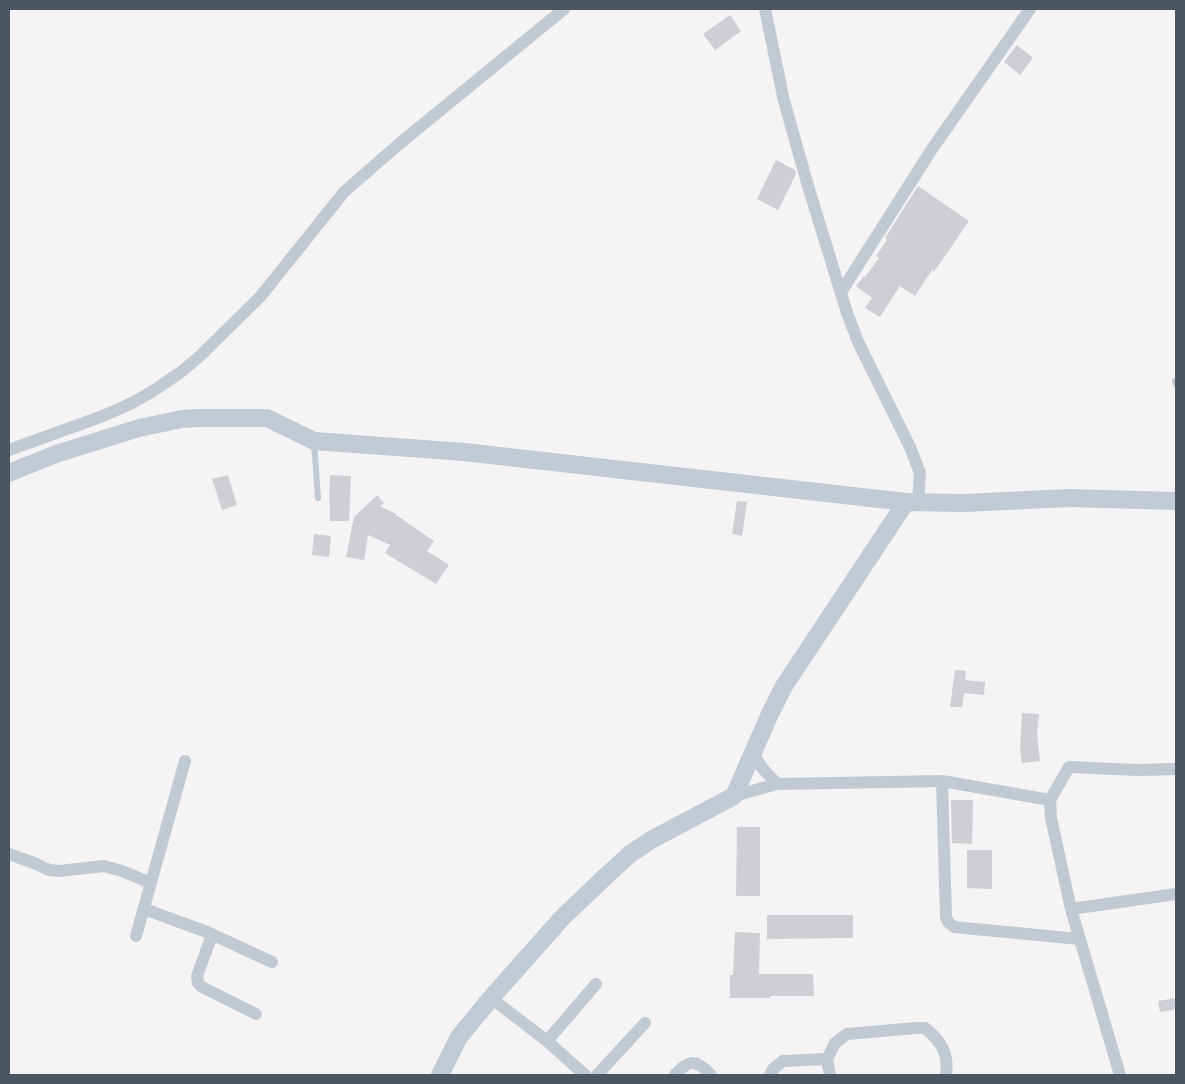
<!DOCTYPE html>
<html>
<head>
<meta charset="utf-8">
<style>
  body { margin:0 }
  #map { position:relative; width:1185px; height:1084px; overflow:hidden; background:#f5f3f3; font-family:Manrope,sans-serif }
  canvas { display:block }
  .frame { position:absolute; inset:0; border:10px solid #4a5661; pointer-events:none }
</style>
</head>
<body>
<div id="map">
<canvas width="1185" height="1084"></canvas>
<div class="frame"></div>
</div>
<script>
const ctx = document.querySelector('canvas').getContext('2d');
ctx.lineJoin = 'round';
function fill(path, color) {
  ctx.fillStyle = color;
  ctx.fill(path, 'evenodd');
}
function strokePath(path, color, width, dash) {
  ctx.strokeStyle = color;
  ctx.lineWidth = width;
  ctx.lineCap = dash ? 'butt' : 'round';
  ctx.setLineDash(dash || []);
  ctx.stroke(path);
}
fill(new Path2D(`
  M730,15L741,31L715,50L703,34Z
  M1017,45L1033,58L1020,75L1004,62Z
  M776,160L795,170L796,174L778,210L757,199Z
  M918,186L969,221L934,272L932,270L915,296L900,286L880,317L865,308L872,298L856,286L864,276L865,277L879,258L876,256L887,240L885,238Z
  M228,475L237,505L222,510L212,479Z
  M330,475L351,476L349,521H330V503H329Z
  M377,495L384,503L380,506L396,514V515L434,541L427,551L449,565L436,584L385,553L390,545L368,535L364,560L346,557L354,517Z
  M737,501L747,502L742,536L732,534Z
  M314,534L331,536L329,557L312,555Z
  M955,670L966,671L965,680L985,682L984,695L964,693L962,707H950Z
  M1022,713L1039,714L1037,735L1040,761L1022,763L1020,749Z
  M951,800H973L972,844L952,843Z
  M737,827H760V896H736Z
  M967,850H992V889L967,888Z
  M767,915H853V938L767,939Z
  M735,932L760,933L759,974H813L814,996H770V998H730V975H733Z
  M1176,998V1009L1160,1012L1158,1001Z`), '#cdcfd5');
strokePath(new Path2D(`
  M1175,381L1176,384
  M314,442L318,498`), '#c1cad2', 6);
strokePath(new Path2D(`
  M765,9L784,101L808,186L847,313L859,344L910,447L920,473L918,502
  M841,292L932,149L1030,9
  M9,450L103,416L132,403L153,391L181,372L200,356L260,297L344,192L399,144L564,9
  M752,753L763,769L777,784
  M942,781L946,917L948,922L954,927L1079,939
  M734,796L777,784L942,781L1050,800L1069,767L1138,770L1176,769
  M1050,800L1051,818L1071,909L1120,1075
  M9,854L34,863L49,870L59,871L104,866L122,871L151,883
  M144,909L207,932L272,962
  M1071,909L1176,894
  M212,935L197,976L198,983L202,987L256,1014
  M136,936L185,761
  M491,998L547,1041L585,1075
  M547,1041L596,984
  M597,1075L645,1023
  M675,1075C689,1059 696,1059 711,1075
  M770,1075L773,1069L783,1061L827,1059
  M830,1075L827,1059L835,1043L847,1034L916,1028H925C941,1041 949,1053 946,1075`), '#c1cad2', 12);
strokePath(new Path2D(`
  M9,473L56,454L139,428L182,419L199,418H267L314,441L464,452L906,502L965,503L1068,498L1176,501
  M440,1075L459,1037L491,998L562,918L605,877L630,854L651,840L734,796L769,716L784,686L906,502`), '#c1cbd6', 18);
</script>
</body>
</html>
